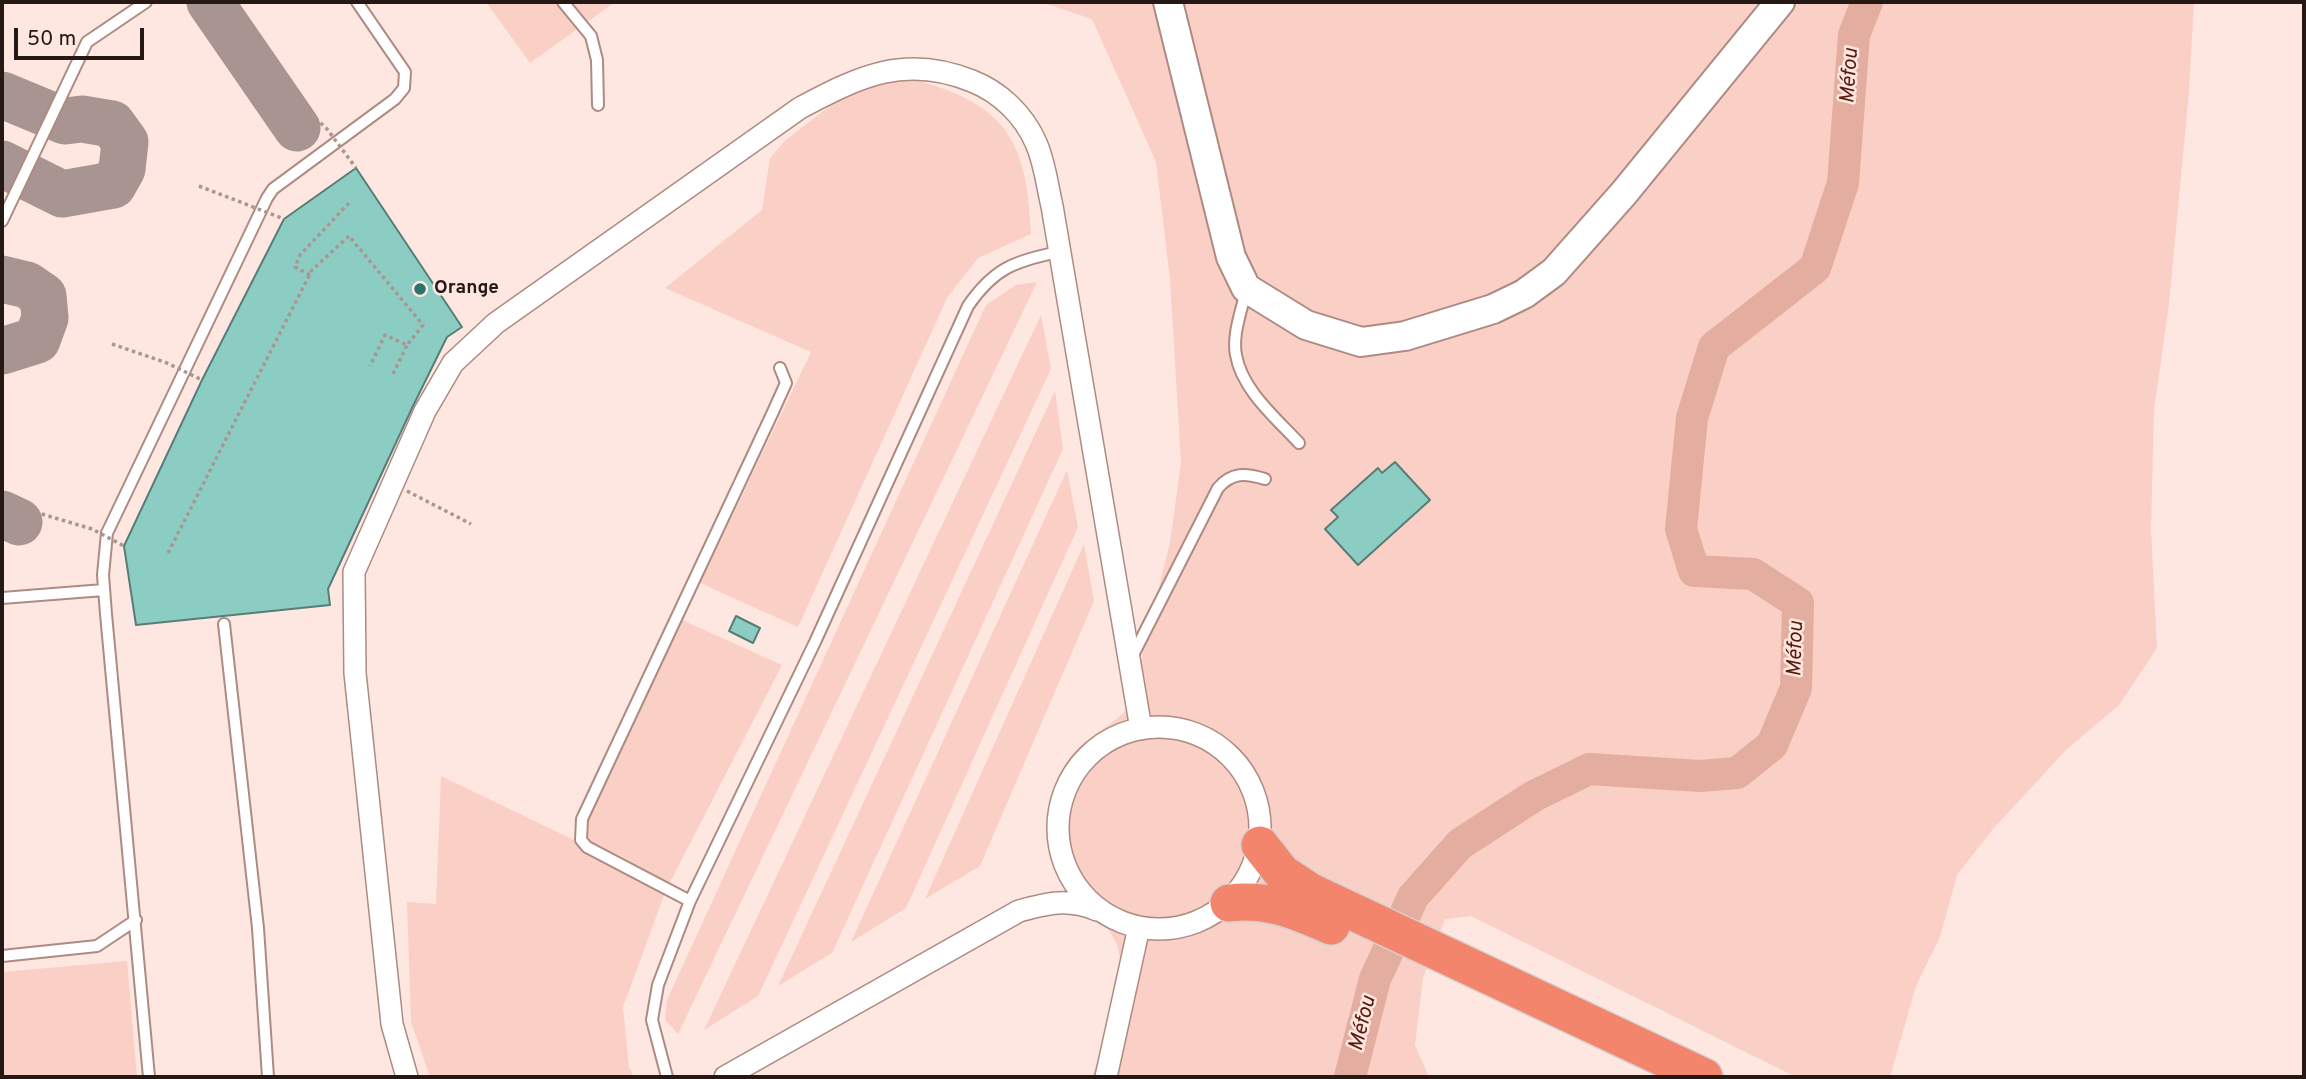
<!DOCTYPE html>
<html>
<head>
<meta charset="utf-8">
<style>
  body { margin:0 }
  #map { position:relative; width:2306px; height:1079px; overflow:hidden; background:#fee7e1; font-family:Overpass,sans-serif }
  canvas { display:block }
  .frame { position:absolute; inset:0; border:4px solid #251815; pointer-events:none }
  .scale { position:absolute; left:14px; top:28px; width:130px; height:32px; box-sizing:border-box; border:4px solid #251815; border-top:0; padding-left:9px; font-size:21px; line-height:24px; white-space:nowrap; color:#251815; -webkit-text-stroke:5px #fee7e1; paint-order:stroke }
</style>
</head>
<body>
<div id="map">
<canvas width="2306" height="1079"></canvas>
<div class="frame"></div>
<div class="scale">50 m</div>
</div>
<script>
const ctx = document.querySelector('canvas').getContext('2d');
ctx.lineJoin = 'round';
function fill(path, color) {
  ctx.fillStyle = color;
  ctx.fill(path, 'evenodd');
}
function strokePath(path, color, width, dash) {
  ctx.strokeStyle = color;
  ctx.lineWidth = width;
  ctx.lineCap = dash ? 'butt' : 'round';
  ctx.setLineDash(dash || []);
  ctx.stroke(path);
}
function write(font, color, halo, rows, align = 'center') {
  ctx.font = font + ' Overpass,sans-serif';
  ctx.lineWidth = 5;
  ctx.setLineDash([]);
  ctx.textBaseline = 'middle';
  ctx.strokeStyle = halo;
  ctx.fillStyle = color;
  for (const [text, x, y, turn = 0] of rows) {
    ctx.save();
    ctx.translate(x, y);
    ctx.rotate((+turn || 0) * Math.PI / 180);
    ctx.textAlign = isNaN(turn) ? turn : align;
    if (halo) ctx.strokeText(text, 0, 0);
    ctx.fillText(text, 0, 0);
    ctx.restore();
  }
}
fill(new Path2D(`
  M486,2H615L530,63Z
  M1041,2H2194L2189,92L2169,304L2154,410L2151,529L2157,648L2119,705L2066,750L1993,829L1957,875L1940,937L1916,986L1890,1077H1796L1471,916L1445,919L1423,978L1415,1045L1429,1077H1092C1104,1039 1127,993 1119,952C1114,930 1099,921 1086,905C1051,860 1034,815 1067,762C1083,736 1112,728 1130,706L1170,542L1181,463L1170,279L1156,162L1092,19Z
  M919,81C1009,106 1027,144 1031,234L978,258L947,298L798,627L700,583L811,352L665,288L762,210L770,158L786,140L840,98L882,82Z
  M1037,282L678,1034L665,1020L667,1000L986,305L1016,285Z
  M1041,315L1051,369L758,996L704,1030Z
  M1055,391L1063,449L832,953L778,986Z
  M1067,470L1078,527L906,908L851,942Z
  M1084,544L1094,601L980,866L925,899Z
  M682,620L782,665L666,890L623,1007L629,1067L634,1077H430L411,1022L407,902L436,904L441,776L578,842Z
  M127,961L137,1077H2V972Z`), '#facfc5');
strokePath(new Path2D(`
  M1350,1077L1375,979L1413,897L1460,844L1534,796L1589,769L1700,776L1737,773L1772,745L1796,688L1798,603L1753,574L1694,571L1681,529L1692,418L1714,347L1815,268L1843,183L1854,35L1867,2`), '#e3ad9f', 32);
strokePath(new Path2D(`
  M210,2L297,128
  M2,95L65,121L82,119L112,124L125,142L122,169L113,185L62,194L2,164
  M2,279L27,285L43,296L45,318L37,340L2,351
  M2,514L19,522`), '#a89490', 47);
const building = new Path2D(`
  M356,168L462,327L447,337L413,406L328,589L330,605L136,625L124,546L202,380L284,219Z
  M1395,462L1430,500L1358,565L1325,529L1338,517L1331,510L1378,468L1382,473Z
  M736,616L760,628L753,643L729,631Z`);
fill(building, '#8ccdc3');
strokePath(building, '#587d77', 2);
const service = new Path2D(`
  M563,2L591,36L597,60L598,105
  M2,221L87,42L146,2
  M1246,290C1242,310 1232,334 1236,355C1242,390 1276,418 1299,443
  M2,598L104,590
  M224,624L258,928L268,1077
  M1131,659L1218,488C1232,472 1245,473 1265,479
  M690,901L587,847L581,840L582,819L772,414L786,383L780,368
  M2,956L97,946L136,920
  M149,1077L106,614L103,575L107,533L267,198L273,189L395,99L404,88L405,72L357,2
  M667,1077L652,1020L658,985L690,901L815,642L968,306C994,268 1015,261 1058,252`);
const minor = new Path2D(`
  M1058 828a101 101 0 1 1 202 0a101 101 0 1 1-202 0Z
  M407,1077L392,1024L355,673L354,572L425,411L453,363L496,323L800,108C860,76 905,54 972,81C1000,92 1024,115 1036,143C1045,163 1047,185 1052,206L1141,729
  M725,1077L1019,911C1048,903 1068,898 1097,910
  M1106,1077L1139,927`);
const secondary = new Path2D(`
  M1168,2L1231,257L1246,288L1306,325L1361,342L1405,336L1493,309L1524,294L1554,272L1624,193L1780,2`);
const motorway = new Path2D(`
  M1260,845L1282,873L1309,891L1704,1077
  M1229,903C1268,898 1296,911 1331,926`);
strokePath(service, '#ad8b83', 14);
strokePath(minor, '#ad8b83', 24);
strokePath(secondary, '#ad8b83', 32);
strokePath(motorway, '#d3d1d0', 40);
strokePath(new Path2D(`
  M310,275L295,267L300,255L349,203
  M393,374L407,345
  M407,491L471,524
  M168,553L312,270L349,236L423,325L407,345L385,335L370,366`), '#a99691', 3.5, [3.5, 3.5]);
strokePath(service, '#fff', 10);
strokePath(minor, '#fff', 21);
strokePath(secondary, '#fff', 28);
strokePath(motorway, '#f2856b', 37);
strokePath(new Path2D(`
  M290,94L327,129L356,168
  M199,186L284,219
  M112,344L167,363L202,380
  M35,512L92,529L124,546`), '#a99691', 3.5, [3.5, 3.5]);
for (const [x, y, r, color] of [
  [420,289,7,"#2c736a"]
]) {
  const dot = new Path2D();
  dot.arc(x, y, r, 0, 2 * Math.PI);
  ctx.fillStyle = color;
  ctx.fill(dot);
  strokePath(dot, '#fee7e1', 2.5);
}
write('bold 19px', '#251815', '#fee7e1', [
  ["Orange",434,289]
], 'left');
write('italic 21px', '#5a1a0b', '#fee7e1', [
  ["Méfou",1851,76,-86],
  ["Méfou",1797,649,-88],
  ["Méfou",1364,1024,-76]
]);
</script>
</body>
</html>
